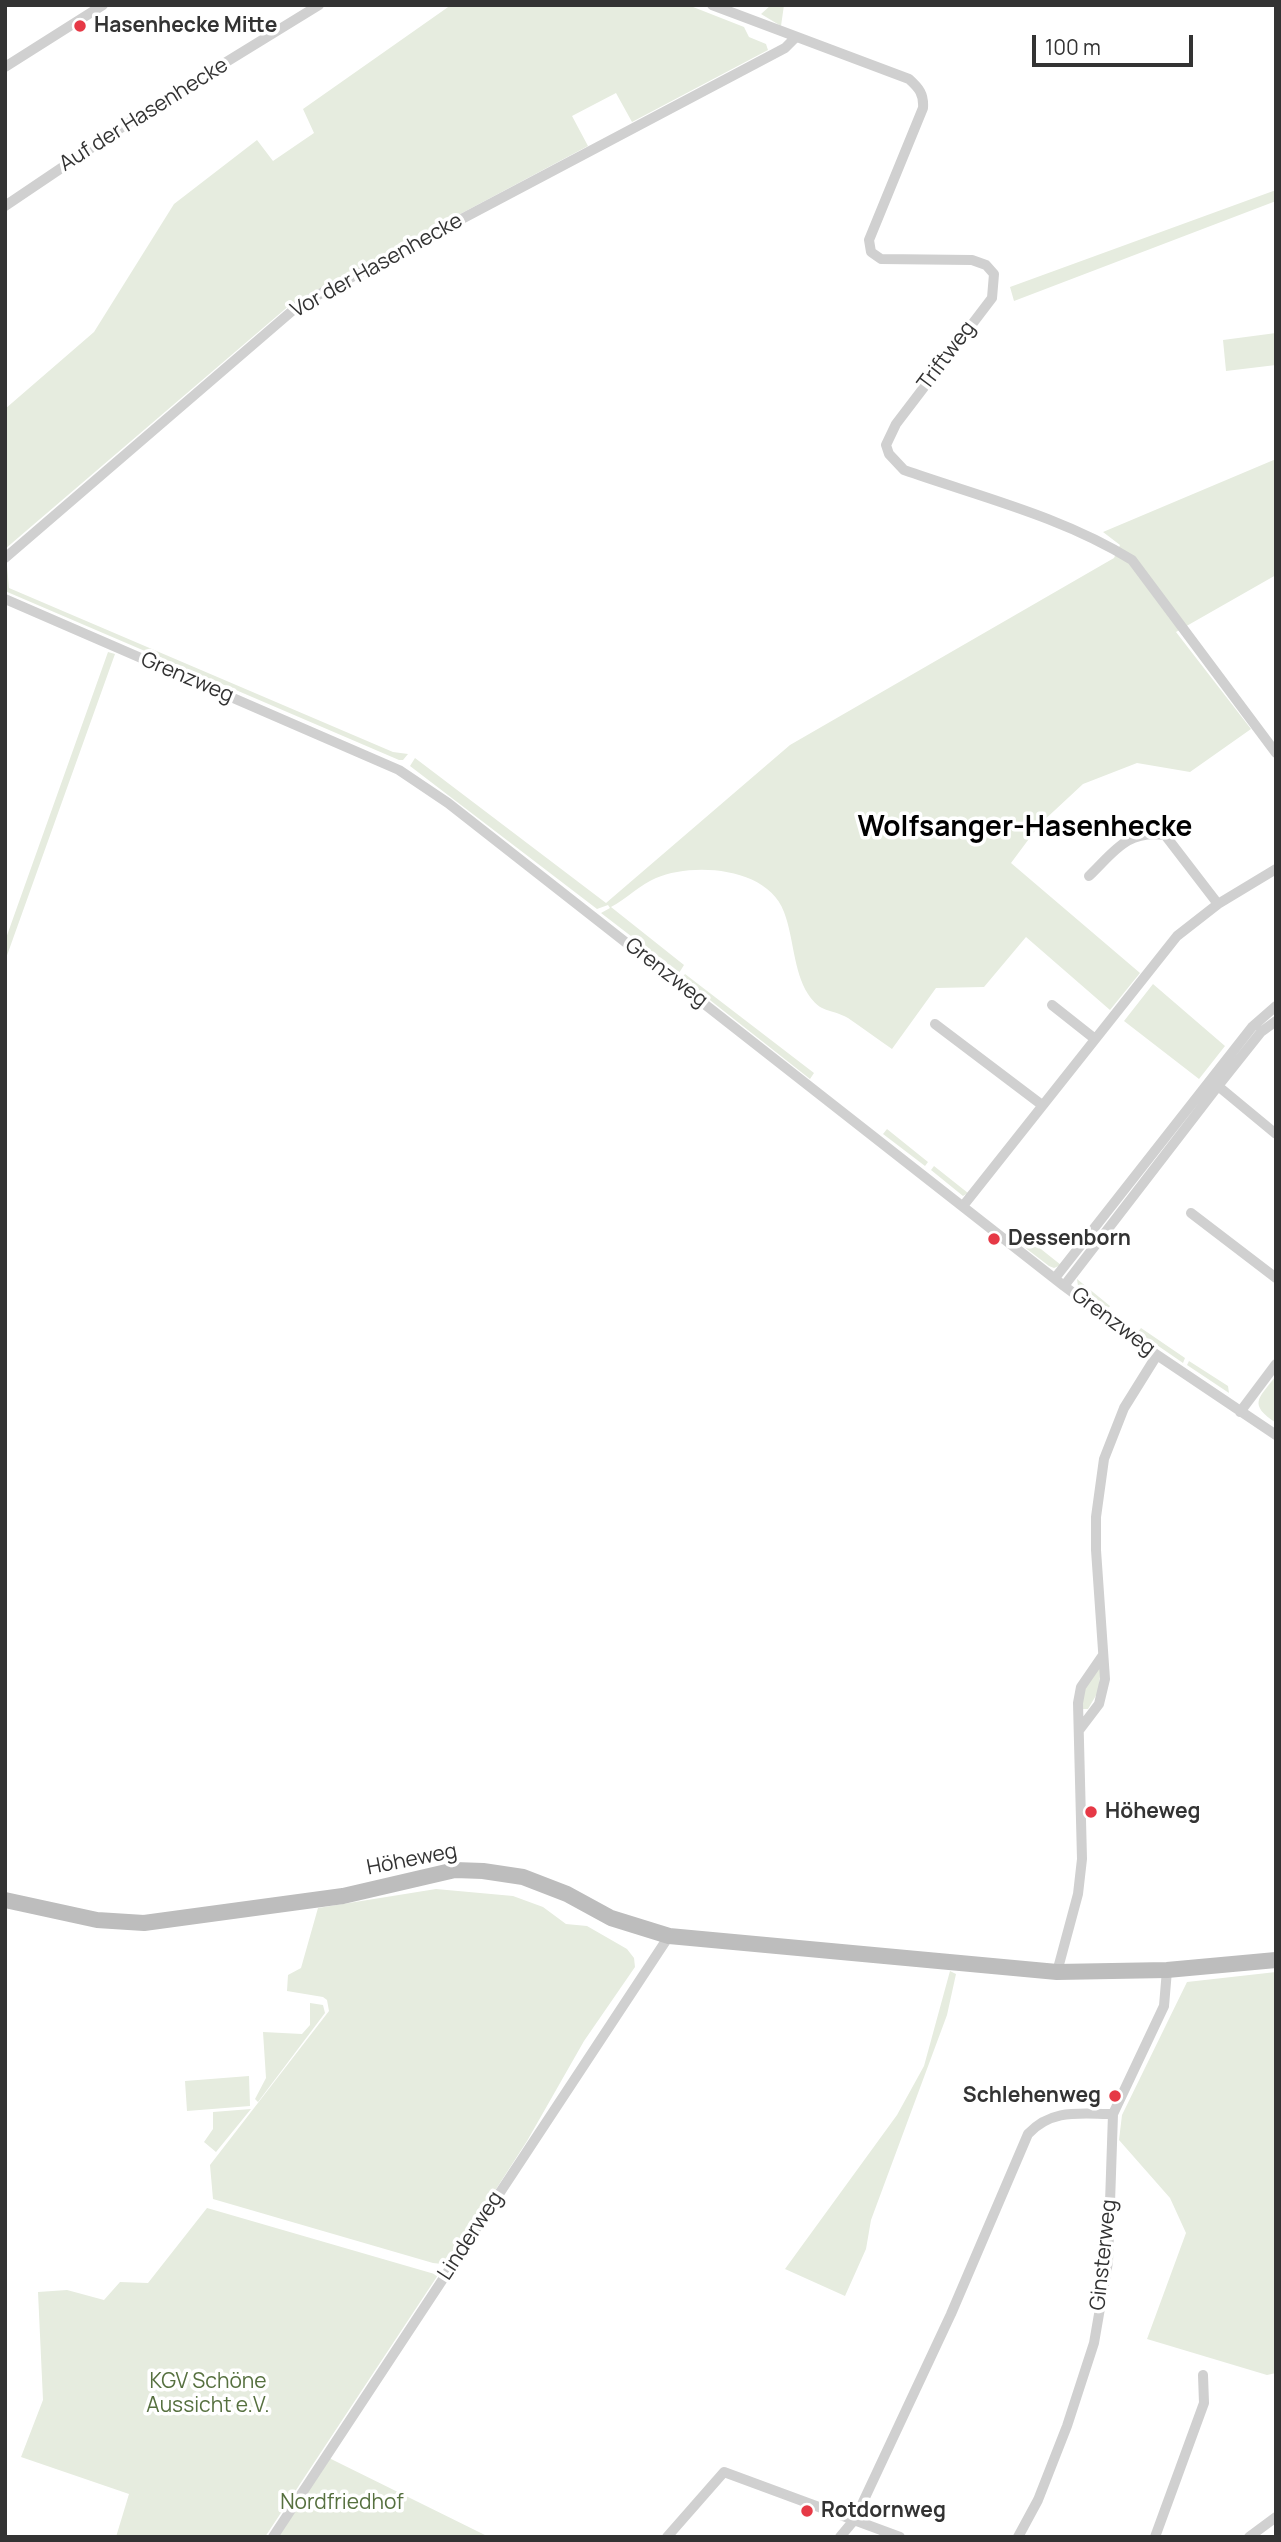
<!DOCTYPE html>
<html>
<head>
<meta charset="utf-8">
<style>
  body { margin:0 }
  #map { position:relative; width:1281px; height:2542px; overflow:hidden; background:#fff; font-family:Manrope,sans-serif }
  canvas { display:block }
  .frame { position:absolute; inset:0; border:7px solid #333; pointer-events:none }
  .scale { position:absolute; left:1032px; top:35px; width:161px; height:32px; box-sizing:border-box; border:4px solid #333; border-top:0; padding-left:9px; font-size:21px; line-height:24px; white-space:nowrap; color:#333; -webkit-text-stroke:5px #fff; paint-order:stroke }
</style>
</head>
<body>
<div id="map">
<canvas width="1281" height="2542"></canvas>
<div class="frame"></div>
<div class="scale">100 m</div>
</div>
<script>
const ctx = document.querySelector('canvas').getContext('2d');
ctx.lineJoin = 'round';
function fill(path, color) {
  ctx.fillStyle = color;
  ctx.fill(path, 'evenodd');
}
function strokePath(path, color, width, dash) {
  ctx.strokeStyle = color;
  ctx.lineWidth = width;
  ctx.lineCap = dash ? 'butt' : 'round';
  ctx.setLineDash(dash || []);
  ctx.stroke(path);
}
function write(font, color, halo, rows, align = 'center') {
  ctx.font = font + ' Manrope,sans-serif';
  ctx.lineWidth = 7;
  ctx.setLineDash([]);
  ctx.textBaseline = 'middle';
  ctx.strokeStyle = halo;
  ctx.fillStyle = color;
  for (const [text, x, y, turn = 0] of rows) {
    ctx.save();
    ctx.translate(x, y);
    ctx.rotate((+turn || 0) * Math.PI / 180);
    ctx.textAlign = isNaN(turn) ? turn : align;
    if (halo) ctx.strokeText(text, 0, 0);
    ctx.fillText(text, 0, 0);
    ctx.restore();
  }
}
fill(new Path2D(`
  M451,5H688L744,27L749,37L766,44L768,50L632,122L616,93L572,116L588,146L291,304L5,549V409L94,332L174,204L257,140L273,161L314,133L303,109Z
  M771,5H784L781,26L761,14Z
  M1276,190V201L1014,301L1010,287Z
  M1276,333V365L1226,371L1223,340Z
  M1276,459V575L1176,632L1251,729L1190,772L1137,763L1083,784L1040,824L1011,863L1140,973L1110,1010L1026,937L984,987L936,988L892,1049C877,1039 863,1028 848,1018C830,1008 821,1014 808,994C793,970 794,938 784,912C768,867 693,862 656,878C641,884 626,899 611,907L684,965L679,973L601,913L610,908L608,905L597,909L410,766L415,758L606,903L790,745L1114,558L1120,545L1103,532Z
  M7,565L9,588L393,752L408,754L403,760H399L5,591Z
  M108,652L115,654L5,961V941Z
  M685,974L814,1073L810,1079L682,978Z
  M1153,984L1225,1046L1199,1079L1124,1021Z
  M887,1129L928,1162L925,1166L883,1134Z
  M934,1166L968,1193L963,1196L931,1170Z
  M1012,1226L1061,1265L1054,1268L1049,1266L1006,1233Z
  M1077,1279L1110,1306L1107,1310L1078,1286Z
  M1141,1328L1185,1358L1183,1363L1138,1332Z
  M1189,1361L1228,1386L1229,1393L1187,1365Z
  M1276,1376V1423C1248,1404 1258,1399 1276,1376Z
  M1098,1668L1101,1669L1098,1692L1088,1709H1083C1077,1694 1090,1680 1098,1668Z
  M436,1889L513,1896L543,1907L566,1924L587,1926L627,1949L634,1958L635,1967L584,2041L527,2141L451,2259L442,2264L433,2263L213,2199L210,2165L329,2011L327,2000L323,1997L287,1991L288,1975L301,1968L318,1908Z
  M950,1971L956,1974L947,2015L871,2220L866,2249L845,2296L785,2269L897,2115L924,2066Z
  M1276,1972V2373L1267,2375L1147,2339L1186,2233L1170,2198L1119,2140L1122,2115L1187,1982Z
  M310,2003L323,2005L325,2013L258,2102L255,2099L266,2078L263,2032L302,2034L310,2025Z
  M249,2076L250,2106L187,2111L185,2081Z
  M251,2109L216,2152L204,2142L213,2129V2112Z
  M207,2208L438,2275L265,2537H116L129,2494L21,2457L43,2400L38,2292L67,2290L104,2300L120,2282L148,2283Z
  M329,2458L489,2537H277Z`), '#e6ecdf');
strokePath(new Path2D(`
  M712,5L909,79C919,88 924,94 923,108L869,240L871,252L881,259L972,260L986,265L994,274L992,298L896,424L886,445L889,454L904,470C981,497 1063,517 1132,560L1276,753
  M5,67L103,5
  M5,206L140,115L319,5
  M5,558L299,305L785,48L794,39
  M5,599L399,770L448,803L1064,1286L1157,1355L1276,1435
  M1089,876C1115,851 1126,830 1165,835L1218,904
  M1052,1005L1095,1039
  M935,1024L1042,1105
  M1218,1086L1276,1134
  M963,1206L1177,936L1218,904L1276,869
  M1191,1213L1276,1278
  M1055,1278L1252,1027L1276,1006
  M1064,1286L1218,1086L1261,1032L1276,1021
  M1240,1412L1276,1364
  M1080,1729L1099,1704L1105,1679L1096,1550V1517L1104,1459L1124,1408L1157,1355
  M1057,1972L1078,1894L1082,1859L1078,1703L1081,1687L1103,1655
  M273,2537L669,1936
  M667,2537L724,2472L900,2537
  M840,2537L855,2519L951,2314L1028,2134C1052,2108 1081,2114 1113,2114
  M1018,2537L1038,2500L1067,2426L1094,2343L1108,2262L1113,2114L1164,2006L1167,1970
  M1155,2537L1204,2403L1203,2375
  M1249,2537L1276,2517`), '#d0d0d0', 10);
strokePath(new Path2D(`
  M5,1900L97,1920L144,1923L343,1896L455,1870L483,1871L523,1877L567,1894L611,1918L669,1936L1057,1972L1167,1970L1276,1960`), '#bdbdbd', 16);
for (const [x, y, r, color] of [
  [80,26,7,"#e63946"],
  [994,1239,7,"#e63946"],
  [1091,1812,7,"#e63946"],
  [1115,2096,7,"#e63946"],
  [807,2511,7,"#e63946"]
]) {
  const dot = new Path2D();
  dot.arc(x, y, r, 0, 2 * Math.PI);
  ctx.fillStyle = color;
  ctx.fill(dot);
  strokePath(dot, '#fff', 2.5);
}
write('bold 21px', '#333', '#fff', [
  ["Hasenhecke Mitte",94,26],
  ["Dessenborn",1008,1239],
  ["Höheweg",1105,1812],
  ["Schlehenweg",1101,2096,"right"],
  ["Rotdornweg",821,2511]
], 'left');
write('21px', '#333', '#fff', [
  ["Auf der Hasenhecke",144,115,-32],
  ["Vor der Hasenhecke",377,266,-29],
  ["Triftweg",947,356,-53],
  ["Grenzweg",187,678,23],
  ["Grenzweg",666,973,38],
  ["Grenzweg",1113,1322,37],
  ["Höheweg",412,1860,-11],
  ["Linderweg",471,2236,-57],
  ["Ginsterweg",1104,2255,-84]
]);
write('21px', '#56703f', '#fff', [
  ["KGV Schöne",208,2382],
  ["Aussicht e.V.",208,2406],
  ["Nordfriedhof",342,2503]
]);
write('bold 28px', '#000', '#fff', [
  ["Wolfsanger-Hasenhecke",1025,828]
]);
</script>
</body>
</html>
